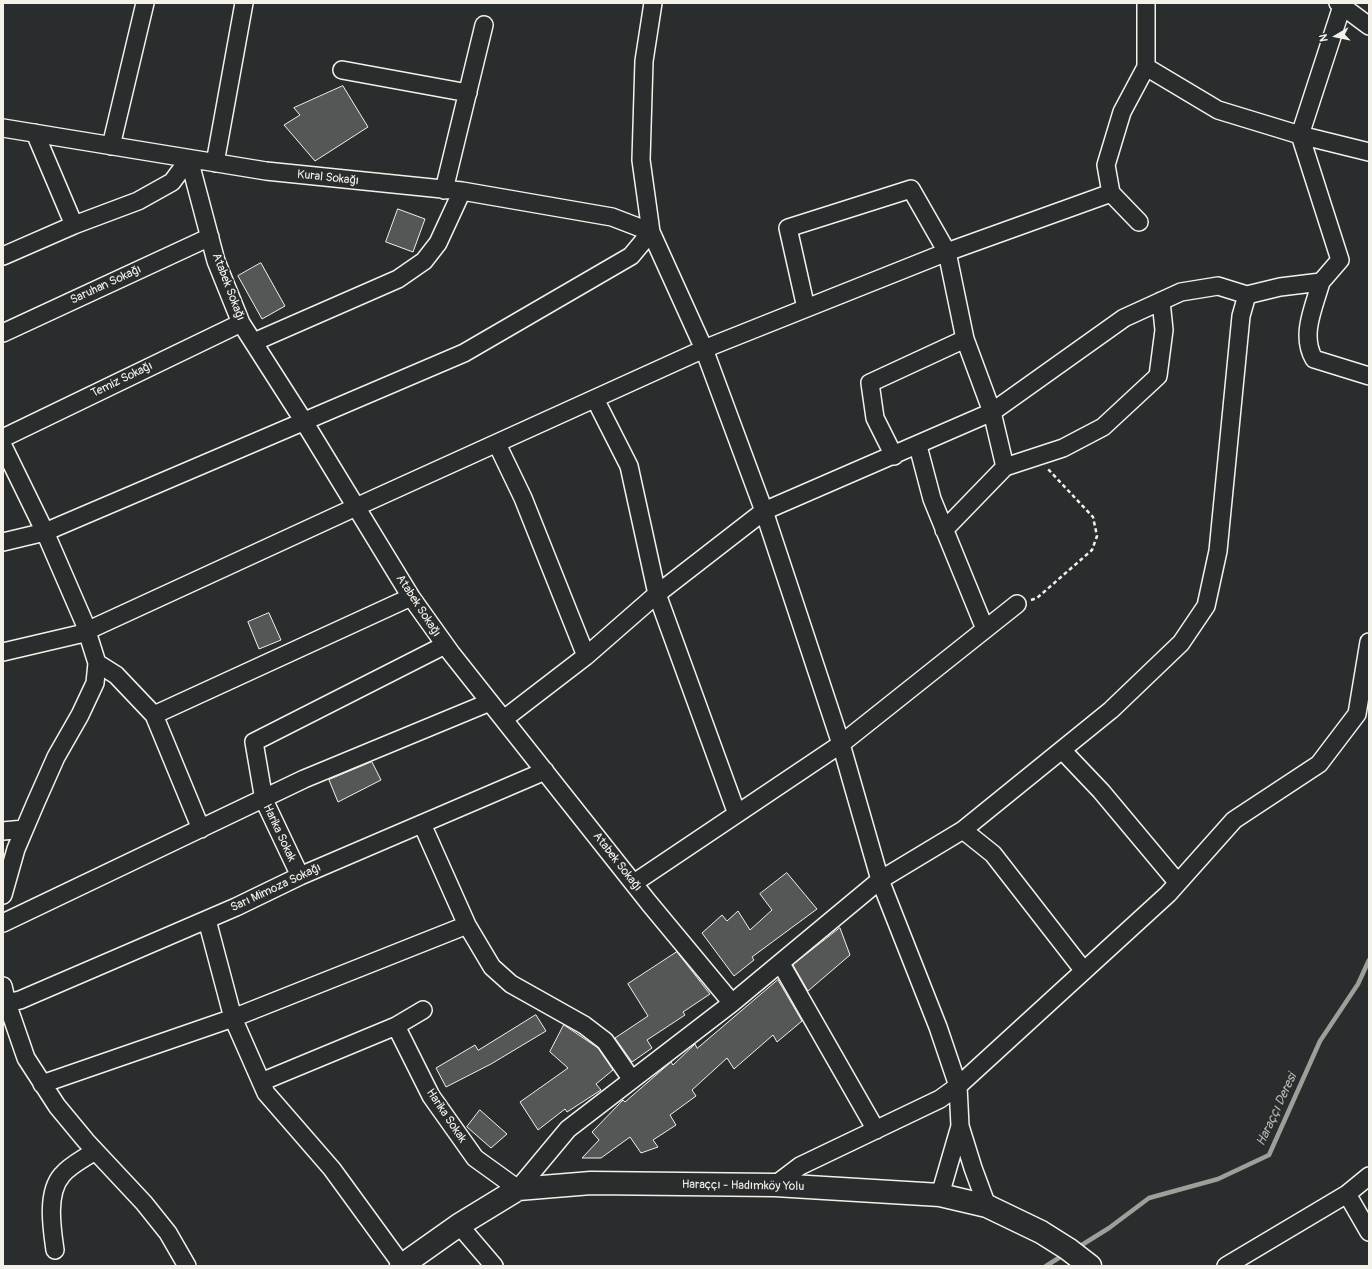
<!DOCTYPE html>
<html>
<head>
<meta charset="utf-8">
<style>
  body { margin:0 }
  #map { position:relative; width:1372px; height:1269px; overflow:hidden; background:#2a2d2e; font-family:Pangolin,sans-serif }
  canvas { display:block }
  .frame { position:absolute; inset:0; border:4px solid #f4f1e8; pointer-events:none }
  .north { position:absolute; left:1316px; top:16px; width:40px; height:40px; -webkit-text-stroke:3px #2a2d2e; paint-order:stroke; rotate:261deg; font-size:11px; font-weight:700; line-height:16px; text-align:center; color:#f4f1e8 }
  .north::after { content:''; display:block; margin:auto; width:14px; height:18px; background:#f4f1e8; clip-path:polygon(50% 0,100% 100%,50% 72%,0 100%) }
</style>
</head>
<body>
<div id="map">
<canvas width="1372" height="1269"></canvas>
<div class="frame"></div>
<div class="north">N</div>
</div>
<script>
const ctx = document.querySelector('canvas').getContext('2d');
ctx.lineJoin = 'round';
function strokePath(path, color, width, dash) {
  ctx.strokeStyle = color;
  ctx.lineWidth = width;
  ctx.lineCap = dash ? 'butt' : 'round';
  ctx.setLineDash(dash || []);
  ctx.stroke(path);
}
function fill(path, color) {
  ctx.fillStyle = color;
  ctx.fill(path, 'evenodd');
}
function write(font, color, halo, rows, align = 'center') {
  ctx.font = font + ' Pangolin,sans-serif';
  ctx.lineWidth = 4;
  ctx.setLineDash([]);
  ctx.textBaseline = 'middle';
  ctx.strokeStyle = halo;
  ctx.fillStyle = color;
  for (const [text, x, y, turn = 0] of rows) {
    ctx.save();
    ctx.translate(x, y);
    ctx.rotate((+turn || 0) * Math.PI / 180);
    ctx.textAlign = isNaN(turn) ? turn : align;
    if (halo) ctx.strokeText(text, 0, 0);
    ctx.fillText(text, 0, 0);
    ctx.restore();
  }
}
strokePath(new Path2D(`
  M1077,1248L1109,1228L1149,1198L1218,1179L1269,1155L1320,1041L1358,984L1369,960
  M1046,1266L1065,1254`), '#9f9f9a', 4.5);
const building = new Path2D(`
  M343,86L368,127L315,161L284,125L300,115L294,108Z
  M398,209L425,219L413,252L386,242Z
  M261,263L285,306L262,319L238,276Z
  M269,613L281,640L259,649L248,622Z
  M372,762L381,780L338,802L329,780Z
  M787,873L817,909L752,957L754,960L734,976L702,933L722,915L727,921L738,911L750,930L772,910L760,894Z
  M840,928L850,955L808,991L793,965Z
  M677,952L710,994L683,1012L685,1015L647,1040L652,1048L632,1062L615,1038L648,1016L628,984Z
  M778,980L802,1021L777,1042L773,1035L734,1069L727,1058L692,1090L696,1096L670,1115L676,1125L653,1140L658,1147L641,1153L630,1137L601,1158H582L599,1140L592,1132L623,1100L625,1102L671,1062L673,1065L695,1044L697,1048Z
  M536,1015L546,1031L491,1064L446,1087L436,1068L475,1045L478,1050Z
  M564,1025L598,1048L613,1070L596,1084L601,1090L567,1112L565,1109L538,1130L520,1102L568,1068L550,1052Z
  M480,1110L507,1134L491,1148L467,1127Z`);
fill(building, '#555756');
strokePath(building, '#f4f1e8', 1);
const minor = new Path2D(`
  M653,3L644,61L641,160L651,232L704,349L764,511L841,744L880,880L938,1027L958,1086L960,1126
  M1338,3L1369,26
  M1146,67L1218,110L1300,135L1369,152
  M342,70L468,93
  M3,128L266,171L462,191L612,217L651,232L631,256L464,353L45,532L3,542
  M35,133L74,225
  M111,146L145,3
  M189,159L216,261L241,323L303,420L411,597L451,653L649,903L732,1003
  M215,163L244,3
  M444,190L484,25
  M1139,222L1111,193L1106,165L1122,112L1146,67V3
  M3,256L74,225L138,201L172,182L189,159
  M1321,282C1314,307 1300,335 1314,359L1369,376
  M806,308L788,228L911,189L947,252L965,339L992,412L1005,467
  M3,333L210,237
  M254,342L398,279L424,261L438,243L462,191
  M595,399L629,466L657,594L737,814
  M3,438L241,323
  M497,444L523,498L586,656
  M3,446L45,532L84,622L97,663L95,683L80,715L56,757L36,802L16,849L3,895
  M918,446L932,499L985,629
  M894,456L875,418L870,383L965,339
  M944,530L1005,467L1063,448L1103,427L1158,376L1164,330L1161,301
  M3,652L80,634L356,507L704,349L947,252L1111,193
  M97,663L116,675L154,715L411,597
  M154,715L201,829
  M504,719L586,656L657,594L764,511L992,412L1124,318L1181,292L1218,286L1247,295L1280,287L1321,282L1340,260L1300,135L1343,3
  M1062,750L1101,791L1178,883
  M422,824L467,925L492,967L511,984L584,1025L605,1041L632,1080
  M963,830L993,854L1084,971
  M3,831L24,829
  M300,876L264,800L254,742L445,645
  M634,883L841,744L1017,604
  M207,920L233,1018L266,1093L332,1169L402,1265
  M3,923L304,779L490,702
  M781,964L876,1130
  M3,986L7,1003L26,1058L57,1106L86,1141L144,1203L168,1233L187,1266
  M7,1003L20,1000L236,907L300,876L545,771
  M396,1026L431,1096L475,1158L518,1189L568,1129L732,1003L880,880L963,830L1111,710L1181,643L1206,606L1218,551L1241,316L1247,295
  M261,1082L396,1026L423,1010
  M42,1084L233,1018L467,925
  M775,1185L800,1166L940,1099L958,1086L1168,894L1234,820L1319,764L1357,714L1369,642
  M1347,1194L1369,1232
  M940,1195L960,1126L973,1168L987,1206
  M459,1225L494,1266
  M55,1250C52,1229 46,1193 62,1175C70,1165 85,1158 95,1151
  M1226,1266L1347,1194L1369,1176`);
const major = new Path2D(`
  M401,1266L459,1225L518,1189L591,1183L775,1185L940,1195L987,1206L1041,1232L1068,1249L1090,1266`);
strokePath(minor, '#f4f1e8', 20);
strokePath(major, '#f4f1e8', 25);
strokePath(new Path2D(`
  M1031,600L1037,598L1092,550L1097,536L1093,517L1047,468`), '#f4f1e8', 2.5, [4, 3]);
strokePath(minor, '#2a2d2e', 17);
strokePath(major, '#2a2d2e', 22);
write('12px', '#f4f1e8', '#2a2d2e', [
  ["Kural Sokağı",328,178,6],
  ["Saruhan Sokağı",106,285,-25],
  ["Atabek Sokağı",228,287,69],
  ["Temiz Sokağı",122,380,-26],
  ["Atabek Sokağı",418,606,57],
  ["Harika Sokak",279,833,65],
  ["Atabek Sokağı",617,862,52],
  ["Sarı Mimoza Sokağı",276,888,-25],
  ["Harika Sokak",446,1116,56],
  ["Haraççı - Hadımköy Yolu",743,1186,1]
]);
write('italic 13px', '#b5b3ae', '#2a2d2e', [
  ["Haraççı Deresi",1277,1110,-65]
]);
</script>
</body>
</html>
